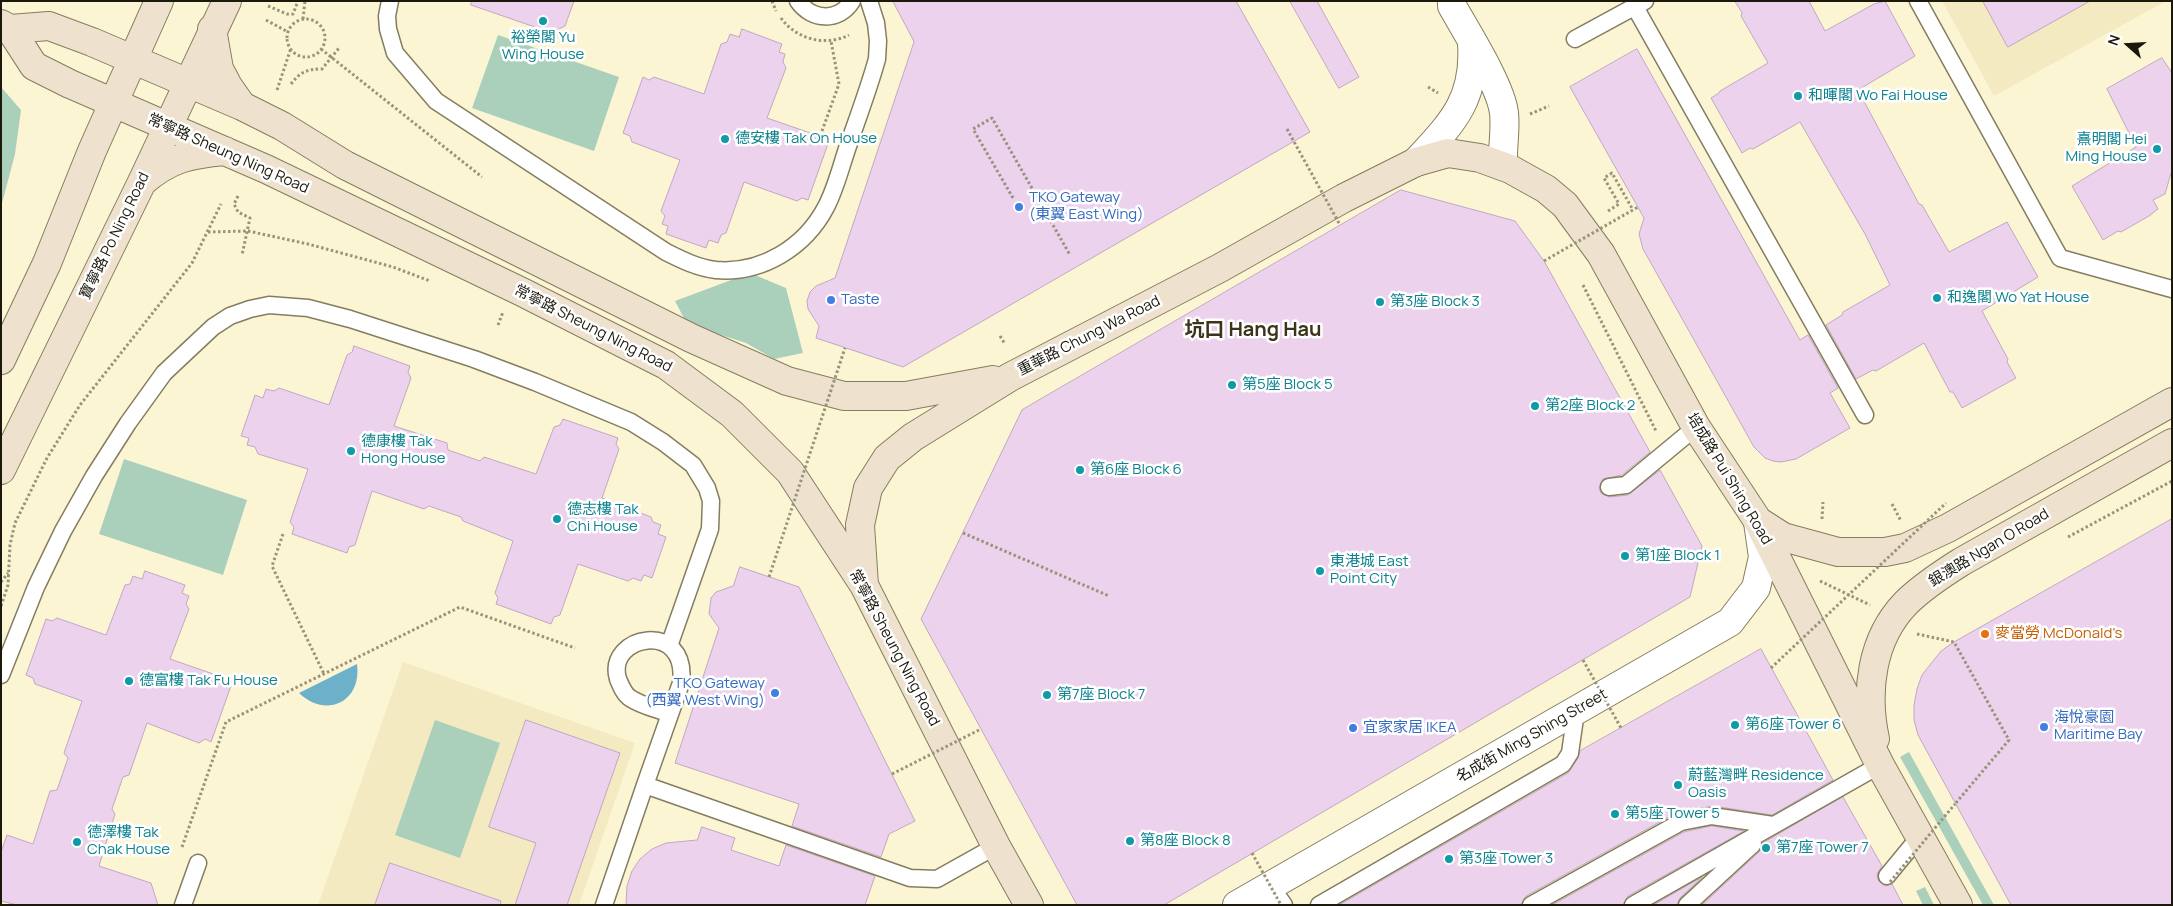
<!DOCTYPE html>
<html>
<head>
<meta charset="utf-8">
<style>
  body { margin:0 }
  #map { position:relative; width:2173px; height:906px; overflow:hidden; background:#fcf5d3; font-family:Manrope,sans-serif }
  canvas { display:block }
  .frame { position:absolute; inset:0; border:2px solid #1b180c; pointer-events:none }
  .north { position:absolute; left:2103px; top:20px; width:50px; height:50px; -webkit-text-stroke:4px #fff; paint-order:stroke; rotate:289deg; font-size:14px; font-weight:700; line-height:20px; text-align:center; color:#1b180c }
  .north::after { content:''; display:block; margin:auto; width:18px; height:22px; background:#1b180c; clip-path:polygon(50% 0,100% 100%,50% 72%,0 100%) }
</style>
</head>
<body>
<div id="map">
<canvas width="2173" height="906"></canvas>
<div class="frame"></div>
<div class="north">N</div>
</div>
<script>
const ctx = document.querySelector('canvas').getContext('2d');
ctx.lineJoin = 'round';
function fill(path, color) {
  ctx.fillStyle = color;
  ctx.fill(path, 'evenodd');
}
function strokePath(path, color, width, dash) {
  ctx.strokeStyle = color;
  ctx.lineWidth = width;
  ctx.lineCap = dash ? 'butt' : 'round';
  ctx.setLineDash(dash || []);
  ctx.stroke(path);
}
function write(font, color, halo, rows, align = 'center') {
  ctx.font = font + ' Manrope,"Noto Sans TC",sans-serif';
  ctx.lineWidth = 5;
  ctx.setLineDash([]);
  ctx.textBaseline = 'middle';
  ctx.strokeStyle = halo;
  ctx.fillStyle = color;
  for (const [text, x, y, turn = 0] of rows) {
    ctx.save();
    ctx.translate(x, y);
    ctx.rotate((+turn || 0) * Math.PI / 180);
    ctx.textAlign = isNaN(turn) ? turn : align;
    if (halo) ctx.strokeText(text, 0, 0);
    ctx.fillText(text, 0, 0);
    ctx.restore();
  }
}
fill(new Path2D(`
  M1942,1H2166L1994,96Z
  M403,662L635,743L579,905H318Z`), '#f4eac1');
fill(new Path2D(`
  M498,35L619,77L594,151L472,108Z
  M1,87L21,110L15,154L1,207Z
  M750,273L786,288L803,353L774,359L746,343L687,324L675,301Z
  M124,459L247,500L223,575L99,534Z
  M435,720L500,743L460,858L395,835Z
  M1909,752L1994,905H1983L1900,757Z
  M1925,887L1934,905H1923L1916,891Z`), '#aad0bc');
fill(new Path2D(`
  M357,664C362,702 326,719 299,693Z`), '#6db0ca');
const building = new Path2D(`
  M472,1H574L565,26L559,29L558,35L471,5Z
  M893,1H1236L1310,132L903,367L816,338L819,326L808,309L807,301L810,292L816,286L835,278L914,42Z
  M1290,1H1317L1359,77L1339,88Z
  M1735,1H1809L1825,31L1874,4L1885,1L1915,56L1858,90L1919,204L1922,205L1949,252L2007,222L2038,277L1982,311L2008,359L2007,362L2016,378L1962,408L1953,392H1950L1924,343L1876,371L1873,370L1856,379L1826,325L1842,315L1843,312L1890,285L1865,234L1800,122L1753,149L1750,148L1742,153L1711,98L1719,93L1720,91L1768,63L1741,16L1742,13Z
  M1983,1H2090L2008,47Z
  M742,29L782,44L779,52L785,54L783,62L786,68L767,118L819,136L821,142L828,144L808,200L802,198L797,201L744,182L726,233L721,235L718,243L709,240L706,248L666,234L668,226L662,224L665,216L661,211L680,160L632,142L630,136L623,133L643,77L649,80L654,77L704,94L721,44L727,42L730,34L739,37Z
  M1637,49L1800,340L1808,335L1838,388L1830,393L1850,428L1796,459L1781,462L1773,461L1765,458L1754,447L1643,249L1639,234L1644,218L1570,87Z
  M2162,58L2172,73V170L2165,194L2153,200L2158,209L2149,216L2121,232L2118,231L2103,240L2072,186L2136,147L2107,89Z
  M1401,190L1515,221L1544,261L1650,452L1622,475L1603,479L1599,488L1601,493L1610,497L1628,495L1660,470L1702,546L1690,597L1164,905H1077L921,619L1022,410Z
  M354,346L410,366L408,372L411,378L394,426L447,443L448,450L480,461L484,457L536,474L554,427L560,425L563,419L618,438L616,444L619,449L602,498L651,517L653,522L661,525L658,534L666,537L652,578L644,575L641,581L633,578L628,581L578,564L560,615L554,617L551,624L496,604L498,598L495,593L513,541L463,521L461,517L429,506L424,509L372,491L355,545L349,547L347,553L292,534L294,527L290,522L308,469L258,454L255,447L247,445L249,438L241,436L255,395L263,398L266,389L274,391L279,388L329,405L347,355L352,352Z
  M2172,519V905H2011L1918,735L1914,720V705L1917,689L1922,675L1941,651L1954,642Z
  M740,567L799,587L915,821L889,834L881,857L792,826L799,804L675,763L719,628L709,614L711,598L716,592L733,586Z
  M145,571L185,585L182,593L189,596L186,604L189,609L170,659L222,677L224,683L231,686L211,742L205,739L199,743L147,723L129,775L123,777L112,809L115,814L99,866L151,883L158,905H17L1,901V852L7,835L33,844L50,791L57,790L68,758L64,753L82,701L35,684L33,678L26,675L46,619L52,621L57,618L106,635L125,585L130,584L133,576L142,579Z
  M1761,649L1833,780L1772,815L1713,806L1676,813L1526,896L1521,905H1339L1568,773L1578,758L1580,751Z
  M526,720L620,753L567,905H515L536,843L489,827Z
  M1843,797L1882,866L1877,874L1878,880L1885,886L1892,884L1903,905H1702L1760,851L1763,843Z
  M1712,826L1744,831L1628,896L1623,905H1552L1684,832Z
  M702,827L735,838L731,850L779,866L786,845L875,876L865,905H626L627,886L632,871L640,859L652,849L666,843L697,840Z
  M390,863L501,901L500,905H375Z
  M1702,877L1680,898L1677,905H1654Z`);
fill(building, '#ecd2ec');
strokePath(building, '#c0a8c1', 1);
const lane = new Path2D(`
  M390,1L387,16L388,29L395,53L436,101L666,252C682,260 698,268 716,270C762,274 805,247 826,207C836,188 841,166 848,146C858,117 869,88 877,59L878,41L876,23L869,1
  M798,1C812,21 839,22 852,1
  M1918,1L2060,258L2172,289
  M1635,7L1865,415
  M1575,39L1645,1
  M1609,487L1626,485L1696,427
  M1,675L36,587L63,531L94,476L128,423L164,373L213,327L230,316L250,309L269,305L308,308L350,319L474,359L535,382L631,422L663,442L693,465L707,488L711,501L710,529L669,646
  M670,714C657,709 642,706 630,698C624,694 621,686 618,679C605,635 689,619 681,683L645,785L910,878L937,879L996,846
  M1887,876L1920,836
  M1255,899L1265,896L1279,898L1284,905
  M183,905L198,863
  M604,905L645,785
  M1319,905L1563,764L1570,753L1576,711
  M1531,905L1681,822L1712,816L1773,825
  M1633,905L1880,765
  M1687,905L1753,844`);
const street = new Path2D(`
  M1452,1V6C1466,31 1501,86 1504,113C1506,130 1502,148 1503,166
  M1416,162C1452,123 1476,100 1472,43
  M1237,905L1730,622L1756,588L1763,557L1758,522`);
const secondary = new Path2D(`
  M1,24L10,29L34,66L70,84L266,169L522,292L666,365L732,414L790,472L864,585L996,846L1029,905
  M10,29L49,26L92,42L242,106L282,126L345,165L691,338L787,381L844,396H906L993,380
  M212,29L219,69L228,86L242,106
  M142,182C170,158 190,154 225,151
  M1,360L47,263L92,151L159,1
  M1,470L142,182L227,1
  M1758,521L1783,537L1838,552H1885L1905,548L1948,528L2172,402
  M864,585L860,525L868,488L887,458L913,437L1010,377L1220,268L1344,198L1416,162L1448,153L1480,158L1510,169L1546,189L1565,205L1601,254L1696,427L1758,521L1880,765L1958,905
  M1875,739C1865,692 1871,639 1906,603C1922,587 1942,574 1961,562L2172,443`);
strokePath(lane, '#847d5f', 19);
strokePath(street, '#847d5f', 30);
strokePath(secondary, '#847d5f', 30);
strokePath(new Path2D(`
  M772,1L776,11
  M268,6L287,14H293L298,1
  M781,18C796,39 825,47 849,35
  M303,19L305,1
  M287 38a19 19 0 1 1 38 0a19 19 0 1 1-38 0Z
  M266,20L288,32
  M321,49L482,177
  M291,84C300,72 307,69 322,69L339,48
  M1428,87L1438,93
  M277,90L291,48
  M1530,114L1549,106
  M822,131L839,84L831,41
  M238,196L234,204L238,212L250,218L242,255
  M1013,198L973,129L992,118L1070,255
  M1608,211L1619,204L1604,178L1612,173L1633,210
  M208,232L248,231L308,244L393,267L430,281
  M1583,285L1656,431
  M498,325L503,312
  M1000,336L1005,344
  M1892,504L1901,521
  M1822,519L1823,502
  M963,533L1109,596
  M283,534L272,566L324,674
  M2068,537L2172,481
  M1820,581L1870,605
  M1,582L8,573
  M1,606L8,585L10,545L15,523L47,458L80,405L192,263L221,204
  M1917,634L1954,642L2009,740L1955,804
  M182,847L226,722L460,607L575,648`), '#98937b', 3, [2.5, 2.5]);
strokePath(lane, '#fff', 16);
strokePath(street, '#fff', 28);
strokePath(secondary, '#eee2ce', 28);
strokePath(new Path2D(`
  M1287,129L1340,225
  M1544,261L1638,207
  M769,577L845,348
  M1583,660L1621,728
  M1771,668L1946,503
  M892,774L981,729
  M1252,853L1281,905
  M1890,882L1955,804`), '#98937b', 3, [2.5, 2.5]);
for (const [x, y, r, color] of [
  [543,21,5,"#0f9aa8"],
  [1798,96,5,"#0f9aa8"],
  [725,139,5,"#0f9aa8"],
  [2157,149,5,"#0f9aa8"],
  [1019,207,5,"#3f7fe0"],
  [1937,298,5,"#0f9aa8"],
  [831,300,5,"#3f7fe0"],
  [1380,302,5,"#0f9aa8"],
  [1232,385,5,"#0f9aa8"],
  [1535,406,5,"#0f9aa8"],
  [351,451,5,"#0f9aa8"],
  [1080,470,5,"#0f9aa8"],
  [557,519,5,"#0f9aa8"],
  [1625,556,5,"#0f9aa8"],
  [1320,571,5,"#0f9aa8"],
  [1985,634,5,"#e8710a"],
  [129,681,5,"#0f9aa8"],
  [775,693,5,"#3f7fe0"],
  [1047,695,5,"#0f9aa8"],
  [1735,725,5,"#0f9aa8"],
  [2044,727,5,"#3f7fe0"],
  [1353,728,5,"#3f7fe0"],
  [1678,785,5,"#0f9aa8"],
  [1615,814,5,"#0f9aa8"],
  [1130,841,5,"#0f9aa8"],
  [77,842,5,"#0f9aa8"],
  [1766,848,5,"#0f9aa8"],
  [1449,859,5,"#0f9aa8"]
]) {
  const dot = new Path2D();
  dot.arc(x, y, r, 0, 2 * Math.PI);
  ctx.fillStyle = color;
  ctx.fill(dot);
  strokePath(dot, '#fff', 2);
}
write('15px', '#0d838f', '#fff', [
  ["裕榮閣 Yu",543,38,"center"],
  ["Wing House",543,55,"center"],
  ["和暉閣 Wo Fai House",1808,96],
  ["德安樓 Tak On House",735,139],
  ["熹明閣 Hei",2147,140,"right"],
  ["Ming House",2147,157,"right"],
  ["和逸閣 Wo Yat House",1947,298],
  ["第3座 Block 3",1390,302],
  ["第5座 Block 5",1242,385],
  ["第2座 Block 2",1545,406],
  ["德康樓 Tak",361,442],
  ["Hong House",361,459],
  ["第6座 Block 6",1090,470],
  ["德志樓 Tak",567,510],
  ["Chi House",567,527],
  ["第1座 Block 1",1635,556],
  ["東港城 East",1330,562],
  ["Point City",1330,579],
  ["德富樓 Tak Fu House",139,681],
  ["第7座 Block 7",1057,695],
  ["第6座 Tower 6",1745,725],
  ["蔚藍灣畔 Residence",1688,776],
  ["Oasis",1688,793],
  ["第5座 Tower 5",1625,814],
  ["德澤樓 Tak",87,833],
  ["Chak House",87,850],
  ["第8座 Block 8",1140,841],
  ["第7座 Tower 7",1776,848],
  ["第3座 Tower 3",1459,859]
], 'left');
write('15px', '#1b180c', '#fff', [
  ["常寧路 Sheung Ning Road",228,154,24],
  ["寶寧路 Po Ning Road",115,236,-64],
  ["常寧路 Sheung Ning Road",593,329,27],
  ["重華路 Chung Wa Road",1089,336,-27],
  ["培成路 Pui Shing Road",1729,479,59],
  ["銀澳路 Ngan O Road",1989,548,-31],
  ["常寧路 Sheung Ning Road",894,648,62],
  ["名成街 Ming Shing Street",1532,736,-30]
]);
write('15px', '#366cbe', '#fff', [
  ["TKO Gateway",1029,198],
  ["(東翼 East Wing)",1029,215],
  ["Taste",841,300],
  ["TKO Gateway",765,684,"right"],
  ["(西翼 West Wing)",765,701,"right"],
  ["海悅豪園",2054,718],
  ["Maritime Bay",2054,735],
  ["宜家家居 IKEA",1363,728]
], 'left');
write('15px', '#c56008', '#fff', [
  ["麥當勞 McDonald's",1995,634]
], 'left');
write('bold 20px', '#3b3418', '#fff', [
  ["坑口 Hang Hau",1253,330]
]);
</script>
</body>
</html>
